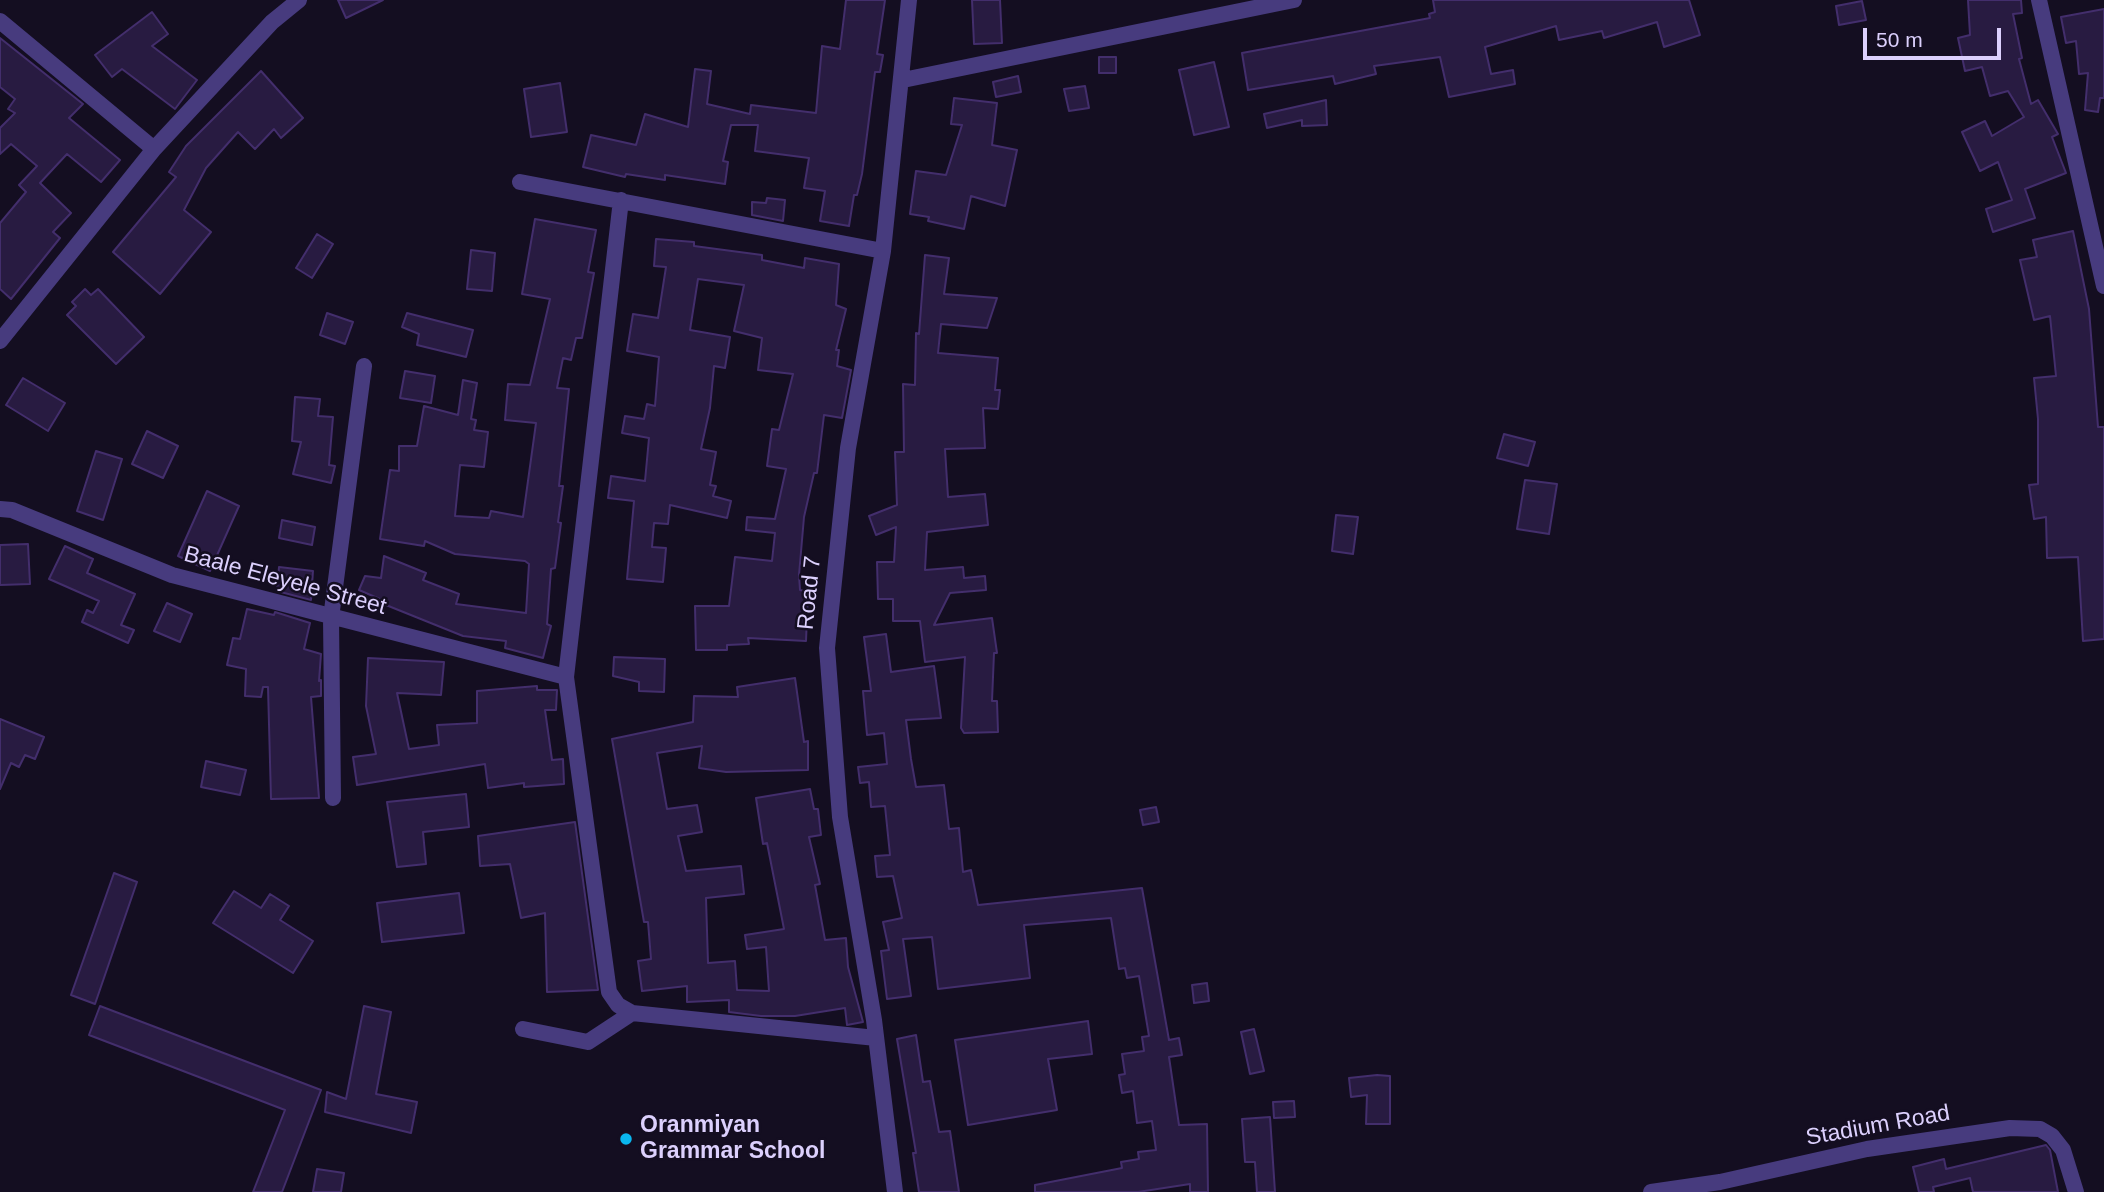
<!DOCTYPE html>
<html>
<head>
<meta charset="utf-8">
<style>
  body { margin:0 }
  #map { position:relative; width:2104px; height:1192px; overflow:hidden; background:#140e21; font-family:Arial,sans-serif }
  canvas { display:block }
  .scale { position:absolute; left:1863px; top:28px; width:138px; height:32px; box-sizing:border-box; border:4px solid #dcd0fd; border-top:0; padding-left:9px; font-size:21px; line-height:24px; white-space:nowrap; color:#dcd0fd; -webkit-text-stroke:5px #140e21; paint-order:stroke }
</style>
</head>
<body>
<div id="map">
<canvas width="2104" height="1192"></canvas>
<div class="scale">50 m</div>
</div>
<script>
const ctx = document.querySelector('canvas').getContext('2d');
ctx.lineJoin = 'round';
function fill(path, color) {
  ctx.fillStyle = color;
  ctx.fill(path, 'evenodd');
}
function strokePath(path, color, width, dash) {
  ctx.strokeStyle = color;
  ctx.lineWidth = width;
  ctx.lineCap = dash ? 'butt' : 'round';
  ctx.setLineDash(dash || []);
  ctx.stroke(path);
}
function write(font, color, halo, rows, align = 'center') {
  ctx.font = font + ' Arial,sans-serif';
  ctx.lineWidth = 5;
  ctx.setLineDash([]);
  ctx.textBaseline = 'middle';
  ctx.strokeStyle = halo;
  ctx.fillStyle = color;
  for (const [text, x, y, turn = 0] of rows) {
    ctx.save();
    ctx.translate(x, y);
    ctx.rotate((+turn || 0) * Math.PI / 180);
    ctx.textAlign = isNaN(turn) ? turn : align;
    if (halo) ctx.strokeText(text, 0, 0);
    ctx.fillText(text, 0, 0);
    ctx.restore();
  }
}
const building = new Path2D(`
  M338,0H383L346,18Z
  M846,0H885L877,54L883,55L880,72H875L862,174L857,195H854L849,226L820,221L825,191L804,188L809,158L755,151L758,125H731L723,161L728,162L725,184L665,175V180L626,174L625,177L583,167L591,135L636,145L645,114L688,127L695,69L711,71L707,104L750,114L751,105L816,113L822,46L840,49Z
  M972,0H1000L1002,43L974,44Z
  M1433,0H1689L1700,35L1664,47L1657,22L1604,38L1602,31L1559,40L1556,26L1485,47L1491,74L1513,70L1515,84L1449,97L1440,57L1374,66L1376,74L1335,84L1333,76L1248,90L1242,53L1430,18L1429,14L1435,12Z
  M1968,0H2021L2022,13L2013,14L2022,58L2019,59L2031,104L2038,100L2058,134L2052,137L2066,173L2025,189L2035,218L1993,232L1986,209L2012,200L1998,162L1980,171L1962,132L1985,121L1992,136L2024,117L2008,91L1990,96L1982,67L1965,71L1958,38L1970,35Z
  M1862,1L1866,20L1839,25L1836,6Z
  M2104,9V98H2100L2098,112L2085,110L2088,73L2079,74L2076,41L2066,43L2061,17Z
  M152,12L168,34L152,46L197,80L175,109L122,69L112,77L95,55Z
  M0,38L83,104L69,118L120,160L101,182L67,154L40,183L71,213L53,232L60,238L11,299L0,289V223L26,192L19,185L37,166L11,144L0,154V128L15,113L8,109L15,99L0,87Z
  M1099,57H1116V73H1099Z
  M1214,62L1229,127L1194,135L1179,70Z
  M261,71L303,118L281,138L274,129L255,149L238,132L206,168L184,210L211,232L160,294L113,252L176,177L169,172L186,146Z
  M1018,76L1021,92L996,97L993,82Z
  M560,83L567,132L531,137L524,89Z
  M1085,86L1089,108L1069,111L1064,89Z
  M954,98L997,103L992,145L1017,150L1005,206L971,196L964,229L928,221L929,217L910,214L916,171L946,175L962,125L951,124Z
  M1326,100L1327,125L1302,126V120L1267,128L1264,114Z
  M767,198L785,200L783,221L752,215V202L766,203Z
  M535,219L596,230L588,272L594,273L582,338H576L571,360L563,358L557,388L569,389L559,486H563L558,522L561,523L555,568L551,569L547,624L551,626L543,658L505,648L506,641L463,636L381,603L382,600L359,590L365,576L381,578L384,556L426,573L423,580L459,594L456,604L526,613L529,564L525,561L455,554L425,541L424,546L380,539L390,470L399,471V446H417L424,406L458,415L463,380L477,383L471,419L476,420L474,430L488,432L484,467L460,465L455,516L489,518L491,511L523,517L536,423L505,420L508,384L530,385L550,299L522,294Z
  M2073,231L2089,309L2098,427H2104V639L2083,641L2078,557L2047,558L2046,517L2034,519L2029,485L2038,484V419L2034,378L2056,376L2050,316L2034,320L2020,260L2037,257L2033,240Z
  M317,234L333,244L312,278L296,268Z
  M656,239L694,242V246L762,255V260L804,268L805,258L839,264L836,305L846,309L836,350H839L837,366L851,370L842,418L824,415L817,473H814L804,517L799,575L800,590L808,592L806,641L748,638L749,644L727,645V650H696L695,606H729L735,557L772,561L775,533L746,530L747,517L775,519L786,469L767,466L772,429L779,430L793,374L758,370L762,338L734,331L744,285L698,279L690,330L730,337L725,368L714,366L710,408L701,449L716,452L710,485L716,486L713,496L731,501L727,518L670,505L668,524L654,523L652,547L666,548L663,582L627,579L634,501L608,498L611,476L645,481L649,438L622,433L625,416L644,419L647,404L655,406L659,357L627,351L633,314L658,318L666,267L654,266Z
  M471,250L495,253L492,291L467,289Z
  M925,255L949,258L944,294L997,298L987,328L941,324L938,353L998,358L995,390H1000L998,409L983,408L985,448L945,449L948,497L985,494L988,525L927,532L925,570L963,567L964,578L985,576L986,590L950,593L934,625L992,618L997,653H994L992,701H997L998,732L964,733L961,728L965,657L925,662L920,621H893V599H878L877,562H894L896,527L876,535L869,516L897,505L895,452H904L903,384L915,385L916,333L919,334Z
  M85,289L91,295L98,289L144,337L116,364L67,315L76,306L72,302Z
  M327,313L353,322L345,344L320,335Z
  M407,313L473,330L466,357L417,345L419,334L402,327Z
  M405,371L435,376L431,403L400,398Z
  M23,378L65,403L48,431L6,405Z
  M295,397L320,399L318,416L333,417L329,465L335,466L331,483L293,474L301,442L292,441Z
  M147,431L178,446L163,478L132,464Z
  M1504,434L1535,442L1528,466L1497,458Z
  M96,451L122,459L103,520L77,511Z
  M1525,480L1557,484L1549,534L1517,529Z
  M207,491L239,506L210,571L178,556Z
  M1336,515L1358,517L1353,554L1332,551Z
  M282,520L315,527L312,545L279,538Z
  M28,544L30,584L0,585V545Z
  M65,546L93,559L87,573L135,594L121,625L134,630L128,643L82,622L87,610L93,613L99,601L49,579Z
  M279,567L313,571L311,600L277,591Z
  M167,603L192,614L180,642L154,631Z
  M247,609L274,615L275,612L310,623L304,649L321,654L319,681L321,680V696L311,697L319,798L271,799L268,687H263L261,697L245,696L246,669L227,665L233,638L240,639Z
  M886,634L891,672L934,666L941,718L906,720L911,759L916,787L944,785L949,829L959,828L963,872L971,870L978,905L1142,888L1169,1040L1179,1038L1182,1055L1169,1057L1179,1125L1207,1124L1208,1192H1190V1184L1138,1192H1035V1185L1122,1168L1121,1162L1139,1159L1138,1152L1156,1150L1152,1121L1137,1123L1133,1091L1122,1093L1119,1075L1125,1074L1122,1054L1144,1051L1142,1037L1149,1036L1139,976L1127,978L1125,968L1119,969L1111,918L1024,925L1030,978L938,989L932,937L903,939L911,996L887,999L881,951L889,950L883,922L902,918L893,876L877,877L875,856L890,855L885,806L871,807L869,782L860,783L858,767L887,764L884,733L867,735L863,691H871L864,637Z
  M614,657L665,659L664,692L639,691V682L613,676Z
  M368,658L444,662L441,695L397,693L409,749L439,745L437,725L477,723V691L537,686V690H557L556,710H545L552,760L563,759L564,784L524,787V783L488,788L485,764L357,785L353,757L376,754L366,706Z
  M795,678L804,742L808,741V770L726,772L699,768L702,746L657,753L667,809L697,805L702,832L678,836L686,871L741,866L744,894L706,898L708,963L735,961L737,990L769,991L766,947L747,949L745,935L784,929L767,843L763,844L756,798L810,789L814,809H818L821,835L809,837L820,884L815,885L825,940L846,938L848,967L863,1022L847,1025L845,1008L795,1016H761L729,1012V1000L687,1002V986L642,991L638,961L651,959L648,922H644L612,739L693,722L694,696L738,697L737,687Z
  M0,719L44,737L35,759L25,755L19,767L11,763L0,789Z
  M206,761L246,770L240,795L201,787Z
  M466,794L469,827L423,832L426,864L397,867L387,802Z
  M1156,807L1159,822L1143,825L1140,810Z
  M575,822L598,990L547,992L545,913L521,918L510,864L480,866L478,836Z
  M114,873L137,882L95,1004L71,995Z
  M234,891L261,908L270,894L289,906L280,920L313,941L293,973L213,923Z
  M459,893L464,933L382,942L377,903Z
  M1207,983L1209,1001L1194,1003L1192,985Z
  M100,1006L321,1090L282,1192H253L285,1110L89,1035Z
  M364,1006L391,1012L376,1094L417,1102L411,1133L325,1112L327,1092L346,1099Z
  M1088,1021L1092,1054L1048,1059L1057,1110L968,1125L955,1040Z
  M1254,1029L1264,1071L1250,1074L1241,1032Z
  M916,1035L923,1082L930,1081L939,1132L950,1131L959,1192H919L913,1153H916L897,1039Z
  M1377,1075L1390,1076V1124H1366L1367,1095L1351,1097L1349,1078Z
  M1294,1101L1295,1117L1274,1118L1273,1102Z
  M1270,1117L1275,1192H1257L1255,1162H1245L1242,1119Z
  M2046,1145L2050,1150L2058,1192H1973L1970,1178L1933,1187L1934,1192H1919L1913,1167L1944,1159L1946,1169Z
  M317,1169L344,1173L341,1192H313Z`);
fill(building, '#281b41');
strokePath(building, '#432e6c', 2);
strokePath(new Path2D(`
  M2039,0L2104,286
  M0,21L154,149
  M903,80L1294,0
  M520,182L883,251
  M621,200L566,677L609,992L618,1005L632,1013L876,1038
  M0,341L154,149L272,22L299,0
  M0,509L12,510L172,575L566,677
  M333,798L331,618L364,366
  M523,1029L588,1042L632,1013
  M895,1192L874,1020L840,817L827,648L848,448L883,251L909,0
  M1651,1192L1720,1182L1867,1149L2010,1128L2040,1129L2052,1136L2063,1150L2076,1192`), '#473b7e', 16);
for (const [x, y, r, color] of [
  [626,1139,7,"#0ab7ef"]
]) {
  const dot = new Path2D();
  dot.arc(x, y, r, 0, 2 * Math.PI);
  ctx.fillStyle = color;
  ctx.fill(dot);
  strokePath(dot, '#140e21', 2.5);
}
write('23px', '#dcd0fd', '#140e21', [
  ["Baale Eleyele Street",285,581,15],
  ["Road 7",810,593,-84],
  ["Stadium Road",1878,1126,-10]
]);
write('bold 23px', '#dcd0fd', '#140e21', [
  ["Oranmiyan",640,1126],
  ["Grammar School",640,1152]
], 'left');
</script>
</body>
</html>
